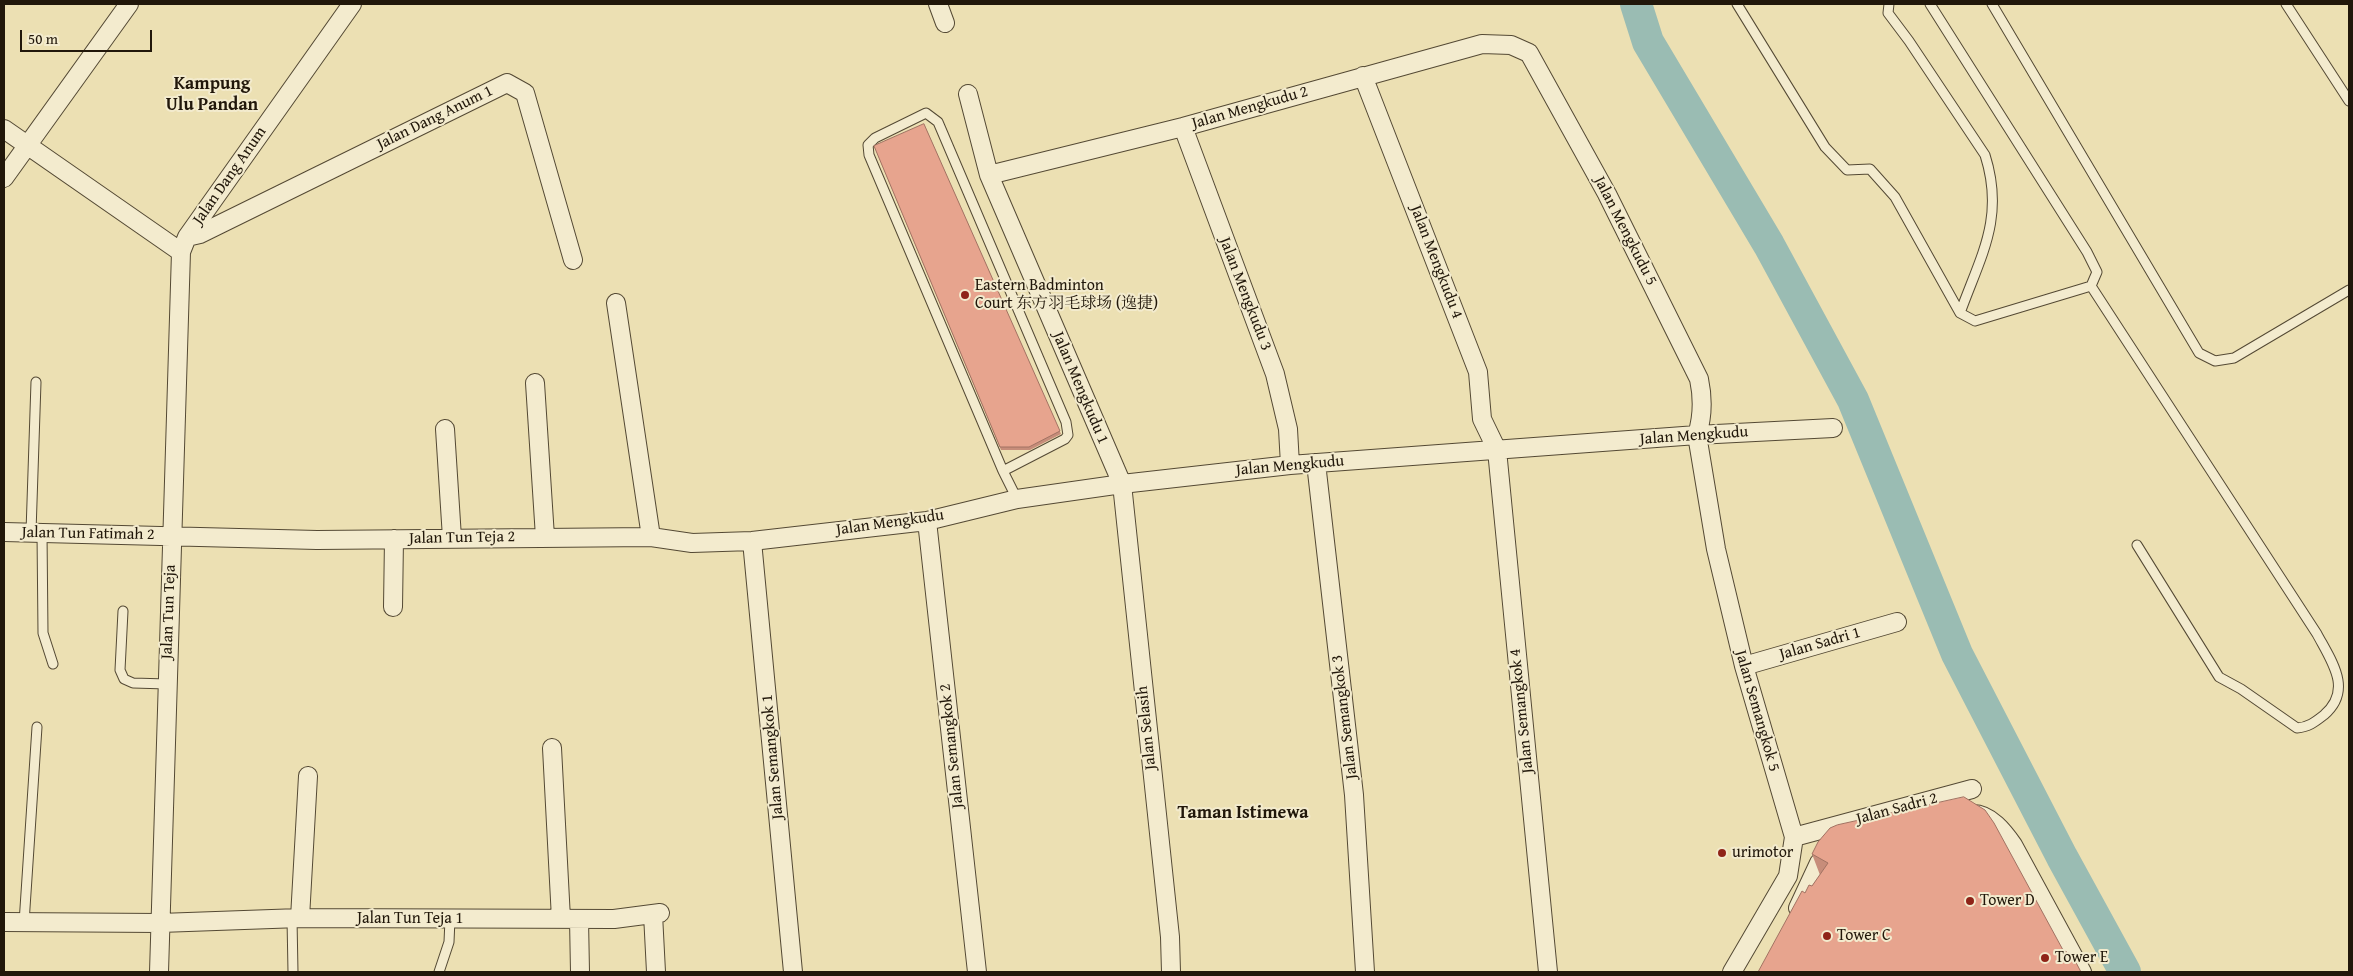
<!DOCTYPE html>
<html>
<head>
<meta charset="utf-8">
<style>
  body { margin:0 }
  #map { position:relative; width:2353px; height:976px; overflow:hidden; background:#ece0b3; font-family:"Gentium Book Plus",serif }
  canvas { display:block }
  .frame { position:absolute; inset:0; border:5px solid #21170a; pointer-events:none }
  .scale { position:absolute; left:20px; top:30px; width:132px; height:22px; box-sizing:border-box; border:2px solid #21170a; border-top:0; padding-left:6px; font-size:15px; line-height:18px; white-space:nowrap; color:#21170a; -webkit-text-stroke:4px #f3ebce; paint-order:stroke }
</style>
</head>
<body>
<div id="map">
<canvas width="2353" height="976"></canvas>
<div class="frame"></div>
<div class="scale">50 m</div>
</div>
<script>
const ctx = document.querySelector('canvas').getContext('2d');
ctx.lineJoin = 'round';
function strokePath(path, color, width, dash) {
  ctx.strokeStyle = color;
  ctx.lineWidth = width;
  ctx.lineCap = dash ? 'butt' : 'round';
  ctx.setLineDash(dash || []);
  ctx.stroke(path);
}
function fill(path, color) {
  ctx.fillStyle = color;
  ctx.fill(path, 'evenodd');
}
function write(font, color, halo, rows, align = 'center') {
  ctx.font = font + ' "Gentium Book Plus","Noto Serif SC",serif';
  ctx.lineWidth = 4;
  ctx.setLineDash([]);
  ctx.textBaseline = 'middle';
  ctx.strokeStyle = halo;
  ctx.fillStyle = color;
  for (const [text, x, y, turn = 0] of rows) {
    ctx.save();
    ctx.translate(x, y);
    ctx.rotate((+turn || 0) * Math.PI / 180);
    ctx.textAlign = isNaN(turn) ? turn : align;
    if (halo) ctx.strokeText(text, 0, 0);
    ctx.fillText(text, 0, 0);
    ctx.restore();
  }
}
strokePath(new Path2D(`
  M1636,4L1648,42L1769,245L1853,400L1957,654L2062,857L2125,972`), '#9abcb3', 32);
const lane = new Path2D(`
  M1737,4L1825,147L1847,170L1870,169L1895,197L1960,313L1975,321L2091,286L2097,272L2087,252L1930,4
  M1889,4L1888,13L1909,41L1985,155C2005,218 1981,255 1960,313
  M1992,4L2199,353L2215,361L2234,358L2349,290
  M2286,4L2349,101
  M2091,286L2317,634C2332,662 2353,690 2324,715C2315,722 2309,727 2297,728L2241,689L2219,677L2137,545
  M1003,471L869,155L868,145L875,138L926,113L938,122L1066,422L1068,435L1065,439L1003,471L1017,499
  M31,532L36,382
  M42,533L43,633L53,664
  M123,611L120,670L124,679L133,683L167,684
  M292,919L293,972
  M24,923L37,727
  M439,972L449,942L450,919`);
const street = new Path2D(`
  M938,4L945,23
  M1363,76L1478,372L1482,419L1497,450L1548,972
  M968,94L989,175L1122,484L1170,937L1171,972
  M1183,127L1275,374L1288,429L1290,465
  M4,129L181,252
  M989,175L1183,127L1482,44L1511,45L1529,53L1607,194L1699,379C1703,398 1703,416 1697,435L1716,549L1744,666L1794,837L1788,876L1732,972
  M4,178L129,4
  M187,237L200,234L507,83L525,93L573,260
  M616,303L651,537
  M535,383L545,537
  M445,429L452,538
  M1316,463L1354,795L1365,972
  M927,521L977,972
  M4,532L317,540L651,537L692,543L752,541L927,521L1017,499L1122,484L1290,465L1697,435L1833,428
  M752,541L793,972
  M393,607L394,539
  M1744,666L1897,622
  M552,748L561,919
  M1973,814C1990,814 2004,832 2013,845L2082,972
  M1794,837L1972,789
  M1798,908L1819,863L1832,848
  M653,914L656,972
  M300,918L308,776
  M579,919L580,972
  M4,922L160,923L300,918L614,919L660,913
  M159,972L181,252L187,237L352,4`);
strokePath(lane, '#544934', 11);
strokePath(street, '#544934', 20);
strokePath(lane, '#f3ebce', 9);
strokePath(street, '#f3ebce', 18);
fill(new Path2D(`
  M924,124L1061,434L1030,450H1001L874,146Z
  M1964,797L1805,893L1812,886L1820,875L1812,854Z`), '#c78d7a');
const building = new Path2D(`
  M924,124L1060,431L1029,447H1000L874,146Z
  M1964,797L1985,810L1994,823L2063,950L2072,955L2081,972H1758L1802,891L1805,893L1809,885L1812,886L1828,863L1812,854L1818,842L1830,828L1837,825Z`);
fill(building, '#e7a48e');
strokePath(building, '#a27363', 1);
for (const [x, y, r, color] of [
  [965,295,5,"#8f2418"],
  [1722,853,5,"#8f2418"],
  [1970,901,5,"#8f2418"],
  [1827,936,5,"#8f2418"],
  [2045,958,5,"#8f2418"]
]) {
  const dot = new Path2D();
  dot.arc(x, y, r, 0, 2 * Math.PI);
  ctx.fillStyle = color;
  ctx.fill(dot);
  strokePath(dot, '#f3ebce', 2);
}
write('16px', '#21170a', '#f3ebce', [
  ["Jalan Mengkudu 2",1250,108,-16],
  ["Jalan Dang Anum 1",435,118,-26],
  ["Jalan Dang Anum",230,176,-55],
  ["Jalan Mengkudu 5",1625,231,63],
  ["Jalan Mengkudu 4",1436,262,69],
  ["Jalan Mengkudu 3",1245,294,69],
  ["Jalan Mengkudu 1",1080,388,67],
  ["Jalan Mengkudu",1694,436,-4],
  ["Jalan Mengkudu",1290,466,-5],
  ["Jalan Mengkudu",890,523,-8],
  ["Jalan Tun Fatimah 2",88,534,1],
  ["Jalan Tun Teja 2",462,538,-1],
  ["Jalan Tun Teja",169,612,-88],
  ["Jalan Sadri 1",1820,644,-16],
  ["Jalan Semangkok 4",1522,711,-96],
  ["Jalan Semangkok 5",1757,711,74],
  ["Jalan Semangkok 3",1345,717,-97],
  ["Jalan Selasih",1147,728,-96],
  ["Jalan Semangkok 2",952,746,-96],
  ["Jalan Semangkok 1",773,757,-95],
  ["Jalan Sadri 2",1897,809,-15],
  ["Jalan Tun Teja 1",410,919]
]);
write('16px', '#21170a', '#f3ebce', [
  ["Eastern Badminton",975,286],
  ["Court 东方羽毛球场 (逸捷)",975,304],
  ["urimotor",1732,853],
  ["Tower D",1980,901],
  ["Tower C",1837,936],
  ["Tower E",2055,958]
], 'left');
write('bold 18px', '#21170a', '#f3ebce', [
  ["Kampung",212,84],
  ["Ulu Pandan",212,105],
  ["Taman Istimewa",1243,813]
]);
</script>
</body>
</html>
